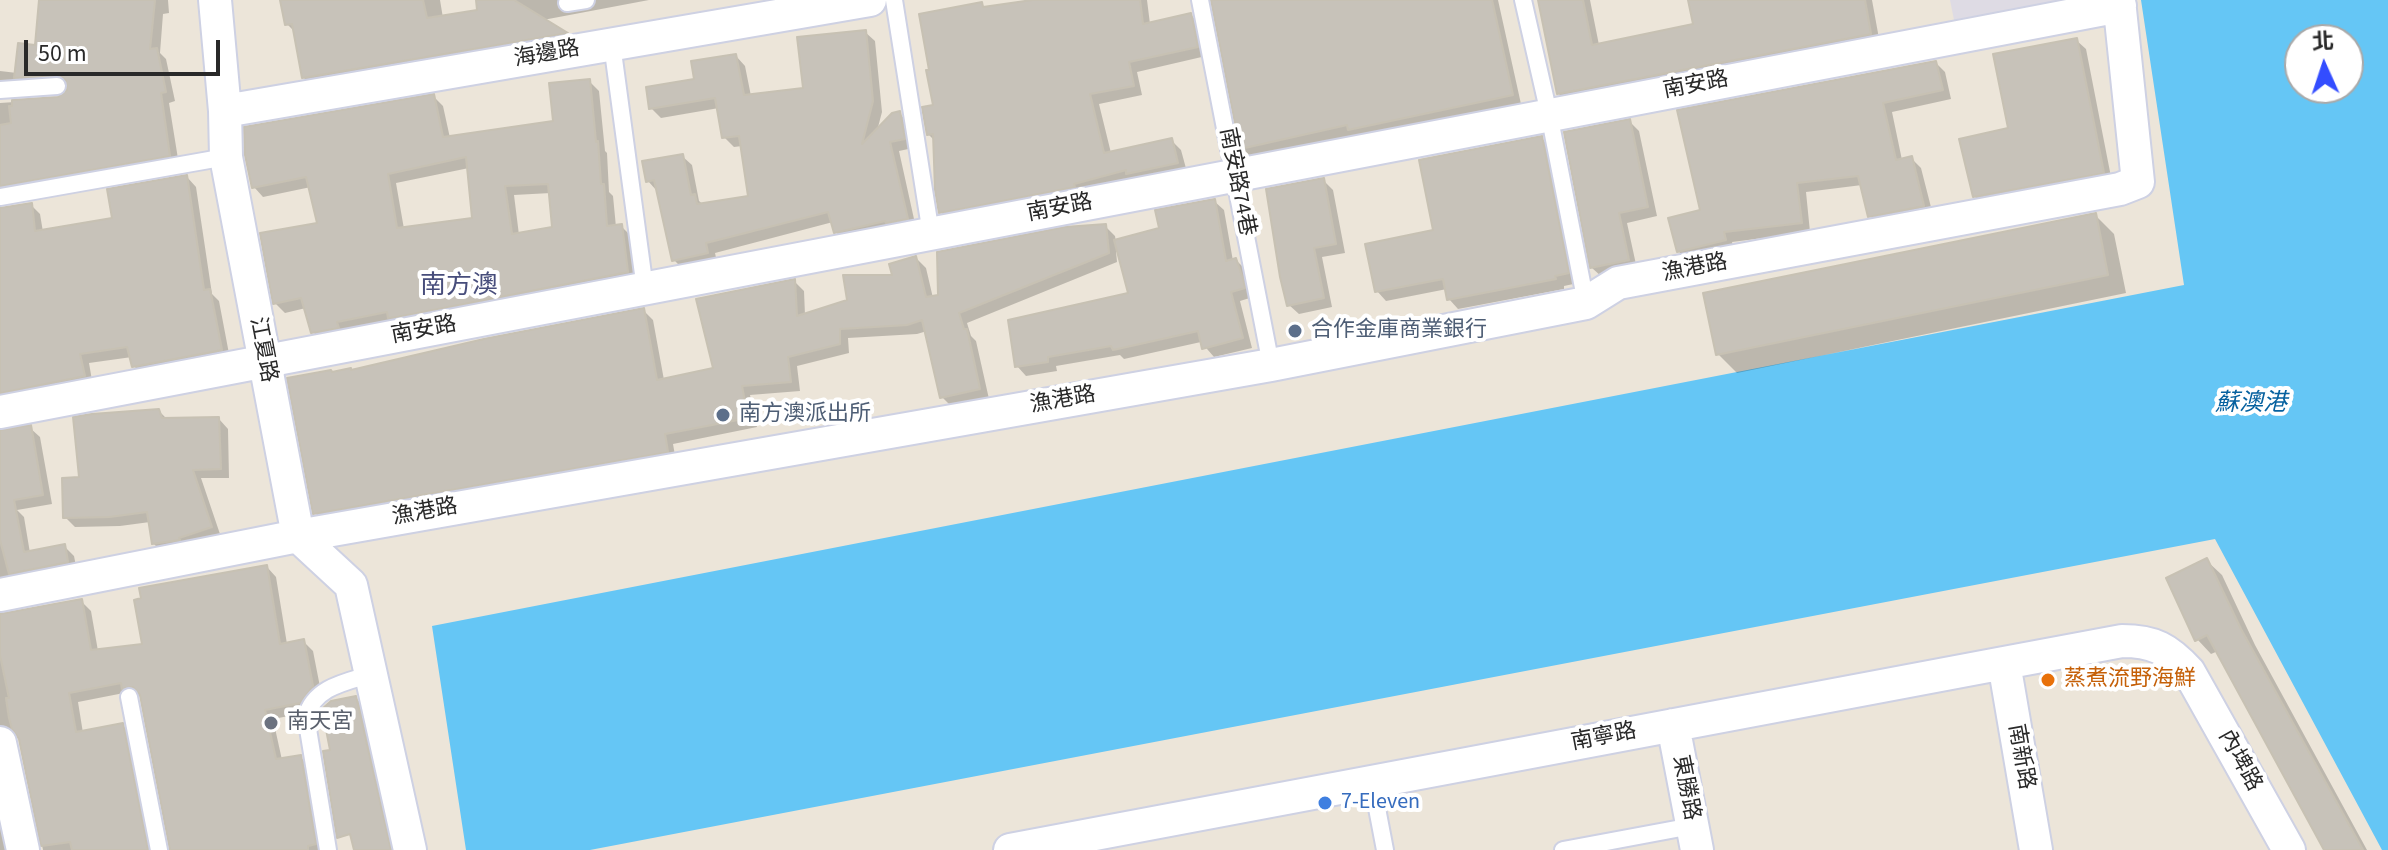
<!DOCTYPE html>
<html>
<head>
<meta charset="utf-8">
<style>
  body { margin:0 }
  #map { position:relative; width:2388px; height:850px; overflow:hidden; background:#ece5d9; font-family:"Source Sans 3","Noto Sans TC",sans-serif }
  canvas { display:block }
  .north { position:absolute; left:2284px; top:24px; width:80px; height:80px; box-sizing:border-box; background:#fff; border:2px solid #a9a9a9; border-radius:50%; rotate:357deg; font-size:22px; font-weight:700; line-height:32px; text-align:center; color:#292929 }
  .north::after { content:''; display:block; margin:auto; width:28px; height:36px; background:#334dff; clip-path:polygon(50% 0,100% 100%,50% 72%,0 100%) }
  .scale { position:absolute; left:24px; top:40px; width:196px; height:36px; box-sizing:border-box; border:4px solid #292929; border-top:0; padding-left:10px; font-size:24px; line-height:28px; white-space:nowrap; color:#292929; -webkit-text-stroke:6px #fff; paint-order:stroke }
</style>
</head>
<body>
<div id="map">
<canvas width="2388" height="850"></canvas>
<div class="north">北</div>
<div class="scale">50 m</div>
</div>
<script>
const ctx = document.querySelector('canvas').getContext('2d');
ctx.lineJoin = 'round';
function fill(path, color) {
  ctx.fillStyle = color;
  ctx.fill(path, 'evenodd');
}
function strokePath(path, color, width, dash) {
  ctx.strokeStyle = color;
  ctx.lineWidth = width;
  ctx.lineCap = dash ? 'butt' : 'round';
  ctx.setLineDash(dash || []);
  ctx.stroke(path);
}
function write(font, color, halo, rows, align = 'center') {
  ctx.font = font + ' "Source Sans 3","Noto Sans TC",sans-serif';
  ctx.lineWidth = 8;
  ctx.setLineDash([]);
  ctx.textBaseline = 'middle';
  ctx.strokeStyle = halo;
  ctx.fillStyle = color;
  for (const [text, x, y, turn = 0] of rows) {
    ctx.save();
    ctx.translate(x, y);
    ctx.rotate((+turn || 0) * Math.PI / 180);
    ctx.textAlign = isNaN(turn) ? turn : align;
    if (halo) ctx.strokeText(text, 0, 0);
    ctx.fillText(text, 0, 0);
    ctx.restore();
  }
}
fill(new Path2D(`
  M1950,0H2063L1954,20Z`), '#dedbe4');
fill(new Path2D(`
  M2141,0H2388V850H2382L2215,539L590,850H466L432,626L2184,285ZM2300,40H2348V88H2300Z`), '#65c6f5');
fill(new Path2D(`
  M40,0H168L169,13L163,14L160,53L166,59L175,101L169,103L179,165L0,202V103L59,99L68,93L70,84L9,88L0,94V71L17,73L36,47Z
  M282,0H440L443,18L480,11L478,0H649L543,20L566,34L586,54L325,99L304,78L296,33L287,24Z
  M1047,0H1147L1150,24L1191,15L1200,24L1206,56L1137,72L1142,95L1099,104L1111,153L1171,140L1181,150L1187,172L950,222L941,212L936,142L928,134L935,107L981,4L985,8Z
  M1213,0H1498L1521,104L1359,139L1355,135L1252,158L1242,148Z
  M1540,0H1590L1599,45L1696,26L1690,0H1872L1880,44L1568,103L1559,94Z
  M865,32L875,41L882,112L877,131L900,114L909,123L913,148L899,151L916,228L845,242L836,232L833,222L715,253L717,262L683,269L674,260L657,191L648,181L682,156L692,165L699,201L704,205L751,198L742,146L734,147L724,137L719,108L661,118L651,108L736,56L745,66L751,96L805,90Z
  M2076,40L2086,49L2112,182L1984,206L1974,196L2011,130Z
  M1936,63L1945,72L1951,99L1892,112L1902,160L1911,158L1921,168L1933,215L1880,226L1870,216L1862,185L1806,192L1810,232L1732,242L1734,249L1688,260L1678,251L1702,211Z
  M589,81L599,91L605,151L607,153L609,192L613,196L616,227L621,226L631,236L637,282L323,342L313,332L306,308L285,313L275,303L319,225L311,187L263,197L254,187L433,96L443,106L450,138L555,122ZM469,168L474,219L404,229L396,183ZM551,193L554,229L519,235L514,195Z
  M1629,121L1639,131L1657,216L1627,223L1637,269L1602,277L1592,268Z
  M1541,138L1551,148L1578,283L1564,286V289L1458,309L1449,299L1447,289L1386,301L1377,291L1436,232Z
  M187,177L196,187L212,294L219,301L230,359L143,376L134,366L132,357L89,363L93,386L0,405V210L31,205L40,214L43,232L114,220Z
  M1323,180L1333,190L1345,253L1322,257L1332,307L1299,314L1289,305Z
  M1214,201L1224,210L1233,261L1236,260L1245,269L1253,297L1240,301L1252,348L1214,357L1201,342L1124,359L1120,355L1056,366L1057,371L1026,376L1017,366L1131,294L1119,250L1116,251L1117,262L967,323L971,336L976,341L989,399L952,407L942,397L927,331L917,334L848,338L849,353L797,366L800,391L750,395L757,427L673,444L676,461L325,523L315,513L333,373L352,372L643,310L653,320L664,380L716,370L794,281L804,291L805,315L849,301L895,277L916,258L926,268L933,298L1105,226L1115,236L1116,242L1161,230Z
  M2095,215L2114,234L2126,293L1737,373L1718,354Z
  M159,411L168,420L219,419L228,429L229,478H201L221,537L163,553L153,543L150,522L120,526L75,527L65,517L81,479Z
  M30,428L40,437L52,504L17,510L24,517L30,553L64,546L74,556L77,571L0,584V432Z
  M2207,561L2222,575L2255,645L2367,850H2326L2218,651L2211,654L2197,639Z
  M267,567L276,577L287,644L303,641L313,651L322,697L310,712L273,719L282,760L300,757L310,766L324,850H172L142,696L134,697L129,692L78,702L83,733L122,725L132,735L154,850H43L20,738L16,734H6L0,737V615L81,601L91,611L98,651L145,645Z
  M356,698L365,708L397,850H356Z
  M0,814L10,850H0Z`), '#0003');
const building = new Path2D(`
  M39,0H155L150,49L157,48L166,92L161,93L170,156L0,186V125L11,123L9,106H12V100L58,97L67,90L66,81L61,76L14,78L18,43L35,45Z
  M280,0H423L427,18L477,10L476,0H514L568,33L302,78L292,24L285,25Z
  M1032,0H1140L1143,24L1191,13L1198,47L1129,62L1134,86L1090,94L1104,153L1172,138L1178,163L1126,174V170L1074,184L1075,187L939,213L935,190L933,134L927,135L922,107L933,105L926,70H929L919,14L982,2L983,7Z
  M1211,0H1492L1513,95L1348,130L1347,125L1240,149Z
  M1538,0H1583L1592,45L1693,24L1688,0H1865L1871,34L1557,94Z
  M866,30L873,101L862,144L892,113L900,111L905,139L890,142L908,219L886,223L885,221L834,233L828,212L706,243L708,253L672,261L654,180L646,182L642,161L683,154L691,195L695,194L697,204L748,196L739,136L722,138L715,98L649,109L646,87L694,79L691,61L736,54L744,95L803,88L797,37Z
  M2077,38L2104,173L1973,197L1959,139L2008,128L1993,54Z
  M1936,61L1943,90L1883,103L1896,160L1912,156L1924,206L1868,217L1858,176L1797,183L1802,223L1724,232L1726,240L1677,252L1668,218L1700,210L1677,110Z
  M590,79L596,142L598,141L601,184H604L607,226L622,224L628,272L397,317L388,318L387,312L337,322L339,328L311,333L301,298L273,304L260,233L317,223L306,177L252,188L245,155L244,127L434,94L443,137L553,121L549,83ZM466,157L472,218L397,228L388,174ZM548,184L552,227L512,234L505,186Z
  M1630,119L1648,207L1619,213L1629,260L1590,268L1564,132Z
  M1542,136L1569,273L1555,276L1556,279L1447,300L1443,279L1375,292L1365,244L1433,230L1419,160Z
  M187,175L204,290L210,289L222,350L132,367L127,347L80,354L85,376L0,393V208L32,203L35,231L112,218L107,189Z
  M1324,178L1336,244L1314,248L1324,298L1287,306L1280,277L1266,189Z
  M1215,199L1226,261L1236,258L1243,279L1245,288L1231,292L1243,338L1202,349L1198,331L1113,350L1111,346L1048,357V362L1015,367L1008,320L1128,293L1114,240L1159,228L1155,210Z
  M2096,213L2108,275L1716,355L1703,293Z
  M1106,224L1109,253L959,313L964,329H967L980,389L940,398L922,320L907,325L840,329V344L788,357L791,382L742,386L748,418L665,434L668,452L313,514L287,378L331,370L332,372L351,368V370L484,339L644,308L657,380L713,368L696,299L795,279L797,316L847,300L843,275H892L889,264L916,256L926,297L938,295L937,252L1065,227Z
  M159,409L162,418L219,417L221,469L193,470L212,527L179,538L180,540L152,544L147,512L109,517L63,518L62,478L79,477L73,417L92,414Z
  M31,425L43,495L14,500L24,552L65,544L68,562L9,574L0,540V430Z
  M2207,558L2241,629L2363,850H2324L2207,635L2195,641L2166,578Z
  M267,565L280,644L304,639L313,686L300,703L265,710L276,759L301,755L316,844L308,846V850H170L140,695L133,687L122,689L121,683L69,693L76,732L123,723L148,850H72L70,842L41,846L19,739L12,729L9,718L6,698H9L0,655V614L82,599L91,650L142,644L134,600L141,598L139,588Z
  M356,696L374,775L391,850H354L350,834L337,838L323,751L330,750L322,709L331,701Z`);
fill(building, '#c7c2b9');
strokePath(building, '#c7c1b3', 2);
const lane = new Path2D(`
  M894,0L931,234
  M1200,0L1271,365
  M1523,0L1549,114L1586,303
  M567,3L586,0
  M612,44L645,289
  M0,90L57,86
  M0,197L226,157
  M129,697L159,850
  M1372,782L1385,850
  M328,850L306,717C314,687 346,682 372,674
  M1563,850L1692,826`);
const street = new Path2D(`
  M215,0L225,111L226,157L298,536L351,585L410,850
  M225,111L870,0
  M0,412L2120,6
  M0,595L298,536L1271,365L1586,303L1618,283L2120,189L2138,182L2119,0
  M2004,663L2036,850
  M1673,725L1697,850
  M0,743L23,850
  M1010,850L2004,663L2122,641C2154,641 2168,649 2189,672L2289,850`);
strokePath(lane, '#ced1e3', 20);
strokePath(street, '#ced1e3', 36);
strokePath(lane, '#fff', 16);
strokePath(street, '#fff', 32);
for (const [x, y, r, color] of [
  [1295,331,8,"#5c6f8a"],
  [723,415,8,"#5c6f8a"],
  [2048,680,8,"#e8710a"],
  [271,723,8,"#6b7280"],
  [1325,803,8,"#3f7fe0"]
]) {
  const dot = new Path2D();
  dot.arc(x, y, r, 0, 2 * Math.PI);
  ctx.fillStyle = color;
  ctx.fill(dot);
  strokePath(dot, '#fff', 3);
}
write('22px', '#292929', '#fff', [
  ["海邊路",547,55,-10],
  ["南安路",1696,86,-11],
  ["南安路74巷",1236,182,79],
  ["南安路",1060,209,-11],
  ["漁港路",1695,269,-11],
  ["南安路",424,331,-11],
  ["江夏路",262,350,79],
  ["漁港路",1063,401,-10],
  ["漁港路",425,513,-10],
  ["南寧路",1604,738,-11],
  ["南新路",2020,757,80],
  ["內埤路",2239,761,61],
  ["東勝路",1685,788,79]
]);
write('22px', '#4e5e75', '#fff', [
  ["合作金庫商業銀行",1311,331],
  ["南方澳派出所",739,415]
], 'left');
write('22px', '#c56008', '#fff', [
  ["蒸煮流野海鮮",2064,680]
], 'left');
write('22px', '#5b616d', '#fff', [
  ["南天宮",287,723]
], 'left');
write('22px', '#366cbe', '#fff', [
  ["7-Eleven",1341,803]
], 'left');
write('italic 24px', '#06619f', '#fff', [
  ["蘇澳港",2251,405]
]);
write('26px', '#474d7b', '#fff', [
  ["南方澳",459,287]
]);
</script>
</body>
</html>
